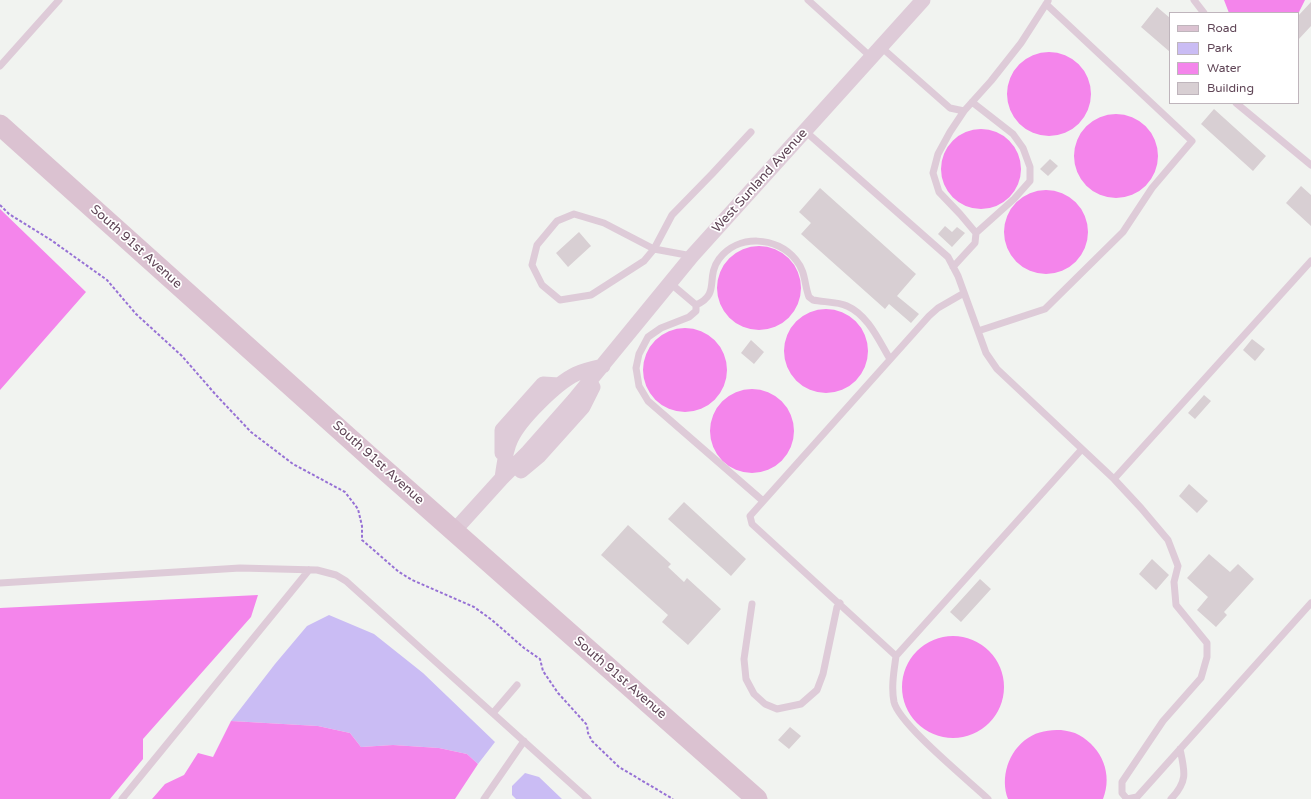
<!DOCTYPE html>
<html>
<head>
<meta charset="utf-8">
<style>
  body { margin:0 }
  #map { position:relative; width:1311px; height:799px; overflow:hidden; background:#f1f3f0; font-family:"Varela Round",sans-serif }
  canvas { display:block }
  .legend { position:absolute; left:1169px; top:12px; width:130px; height:92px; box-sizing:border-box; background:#fff; border:1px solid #bfb5bc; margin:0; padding:5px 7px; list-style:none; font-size:12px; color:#604657 }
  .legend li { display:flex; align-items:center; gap:8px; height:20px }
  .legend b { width:20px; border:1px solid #bfb5bc }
</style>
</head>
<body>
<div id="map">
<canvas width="1311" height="799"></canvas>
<ul class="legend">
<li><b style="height:5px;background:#dbc2d1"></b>Road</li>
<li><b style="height:11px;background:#cabcf4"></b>Park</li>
<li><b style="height:11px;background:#f485eb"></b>Water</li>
<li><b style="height:11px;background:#d8cfd3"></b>Building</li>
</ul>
</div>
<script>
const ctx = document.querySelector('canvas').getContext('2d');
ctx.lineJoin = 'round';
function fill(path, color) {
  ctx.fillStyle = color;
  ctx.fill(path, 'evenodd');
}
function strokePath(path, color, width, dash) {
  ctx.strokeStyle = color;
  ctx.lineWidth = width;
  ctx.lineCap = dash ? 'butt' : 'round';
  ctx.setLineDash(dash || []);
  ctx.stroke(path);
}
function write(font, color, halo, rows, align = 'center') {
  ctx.font = font + ' "Varela Round",sans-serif';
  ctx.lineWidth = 3.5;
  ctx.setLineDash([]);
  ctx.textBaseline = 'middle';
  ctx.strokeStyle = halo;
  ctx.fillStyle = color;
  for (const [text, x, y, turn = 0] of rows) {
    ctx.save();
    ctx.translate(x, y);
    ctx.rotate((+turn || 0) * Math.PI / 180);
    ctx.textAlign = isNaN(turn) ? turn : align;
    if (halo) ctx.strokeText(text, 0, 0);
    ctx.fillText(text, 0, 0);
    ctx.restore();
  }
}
fill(new Path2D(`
  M329,615L374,634L423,673L495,742L478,764L467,754L439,748L393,745L361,747L350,733L318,726L231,721L275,664L307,626Z
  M525,773L539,777L562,799H516L512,795V786Z`), '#cabcf4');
fill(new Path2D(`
  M1224,0H1305L1298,14V13H1229Z
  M1007 94a42 42 0 1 1 84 0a42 42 0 1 1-84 0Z
  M1074 156a42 42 0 1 1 84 0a42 42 0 1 1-84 0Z
  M941 169a40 40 0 1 1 80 0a40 40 0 1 1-80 0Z
  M1004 232a42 42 0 1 1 84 0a42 42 0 1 1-84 0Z
  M0,209L86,292L0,390Z
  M717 288a42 42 0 1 1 84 0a42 42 0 1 1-84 0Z
  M784 351a42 42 0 1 1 84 0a42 42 0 1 1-84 0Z
  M643 370a42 42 0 1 1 84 0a42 42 0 1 1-84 0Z
  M710 431a42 42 0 1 1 84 0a42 42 0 1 1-84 0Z
  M258,595L251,617L143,739V759L110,799H0V608Z
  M902 687a51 51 0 1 1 102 0a51 51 0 1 1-102 0Z
  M231,721L318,726L350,733L361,747L393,745L439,748L467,754L478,764L455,799H152L165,784L184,775L198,753L213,757Z
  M1061,730C1067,731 1074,732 1079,735C1102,748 1113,774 1103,799H1008C1000,778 1008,751 1028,738C1038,731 1049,730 1061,730Z`), '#f485eb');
fill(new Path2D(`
  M1311,2V26L1298,40V16Z
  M1157,7L1170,18V52L1141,27Z
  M1214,109L1266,156L1253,171L1201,124Z
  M1050,159L1058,166L1048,176L1040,169Z
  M1301,186L1311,195V226L1286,203Z
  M820,188L916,274L897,296L919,314L911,323L889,304L885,309L801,234L811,223L799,212Z
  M945,226L952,232L957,227L965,233L952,247L938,234Z
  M579,232L591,246L568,267L556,253Z
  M1252,339L1265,349L1255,361L1243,350Z
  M751,340L764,352L754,364L741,353Z
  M1204,395L1211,401L1195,419L1188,413Z
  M1189,484L1208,501L1197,513L1179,496Z
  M684,502L746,559L731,576L668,519Z
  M628,525L671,564L668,567L684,582L687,578L721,609L688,645L662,622L668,615L601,555Z
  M1209,554L1230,572L1238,564L1254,579L1224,612L1227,615L1216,627L1197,610L1208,597L1187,578Z
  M1152,559L1169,575L1156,590L1139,574Z
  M980,579L991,589L961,622L950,612Z
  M790,727L801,736L789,749L778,740Z`), '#d8cfd3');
strokePath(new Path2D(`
  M0,205L9,214L51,240L107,280L136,314L182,356L216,395L251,432L293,464L345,492L358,509L362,526V540L399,572L412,580L474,607L492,620L524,648L540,659L543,671L558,693L587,725L588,733L592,741L619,767L673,799`), '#9771d5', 2, [3, 2]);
strokePath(new Path2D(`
  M808,0L871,57
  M1194,0L1204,13
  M881,47L950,108L964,111L991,81L1021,43L1048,1
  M0,66L59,0
  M972,102L1013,134L1023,148L1030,167V181L1014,199L976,233
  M1236,103L1311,165
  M805,131L948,257L958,276L986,353L997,369L1114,479L1141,508L1168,540L1178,566L1174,582L1176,605L1207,643V657L1201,678L1163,721L1122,782V793L1127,799L1137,797L1311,603
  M692,256L654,249L604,223L574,214L557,221L537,245L532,265L542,285L560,300L591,295L644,261L654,249L672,215L712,174L751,132
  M953,267L975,243L976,233L960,214L939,192L933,173L938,154L950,132L964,111
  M670,283L696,305V311L689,317L661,328L648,337L639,354L636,368L639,386L648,401L763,501
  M964,293L938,308L929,316L750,516L752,524L896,656L1082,449
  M696,305C721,294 705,278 719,259C738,234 777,236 796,260C806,272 804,284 809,297L813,300C823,302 839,302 847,306C868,315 879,341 890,359
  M978,331L1045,309L1123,232L1152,188L1192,141L1046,4
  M1114,479L1311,261
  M0,583L240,568L317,570L336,575L346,581L588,799
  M752,604L744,659L746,679L754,694L765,704L777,709L801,704L817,690L823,674L837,607L840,603
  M896,656C894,671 891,687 894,702C899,724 969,781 988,799
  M493,713L517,685
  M122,799L309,570
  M484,799L524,741
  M1171,799C1188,781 1185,772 1180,749`), '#decbd8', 7);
strokePath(new Path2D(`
  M502,453V430L543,384L559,385
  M521,471L539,456L583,407L593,387
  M502,478C504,466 505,451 511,439C520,419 557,383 576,374C584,370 594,368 603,366
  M454,531L502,478L528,452L574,400L692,256L923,0`), '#decbd8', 15);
strokePath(new Path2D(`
  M0,125L369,456L757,799`), '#dbc2d1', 21);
write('13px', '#604657', '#fff', [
  ["West Sunland Avenue",760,181,-48],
  ["South 91st Avenue",136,247,42],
  ["South 91st Avenue",378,463,42],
  ["South 91st Avenue",620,678,41]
]);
</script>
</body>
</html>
